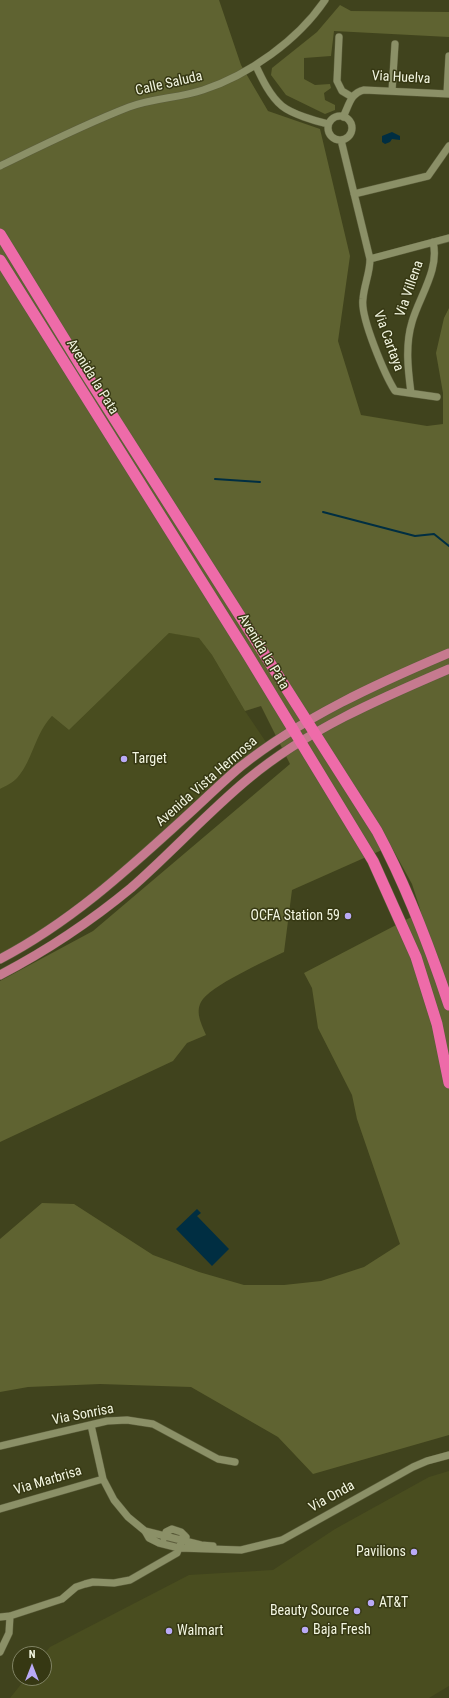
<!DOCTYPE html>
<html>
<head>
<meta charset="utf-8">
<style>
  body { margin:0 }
  #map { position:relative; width:449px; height:1698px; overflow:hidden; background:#40431d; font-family:"Roboto Condensed",sans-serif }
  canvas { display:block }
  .north { position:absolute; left:12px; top:1646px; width:40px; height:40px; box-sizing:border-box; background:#363813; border:1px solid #818465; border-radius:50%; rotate:0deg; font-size:11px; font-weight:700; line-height:16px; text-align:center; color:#f2f5e0 }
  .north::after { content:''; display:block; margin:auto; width:14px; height:18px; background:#baaaf7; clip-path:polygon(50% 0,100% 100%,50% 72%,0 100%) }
</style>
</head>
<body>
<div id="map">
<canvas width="449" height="1698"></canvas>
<div class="north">N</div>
</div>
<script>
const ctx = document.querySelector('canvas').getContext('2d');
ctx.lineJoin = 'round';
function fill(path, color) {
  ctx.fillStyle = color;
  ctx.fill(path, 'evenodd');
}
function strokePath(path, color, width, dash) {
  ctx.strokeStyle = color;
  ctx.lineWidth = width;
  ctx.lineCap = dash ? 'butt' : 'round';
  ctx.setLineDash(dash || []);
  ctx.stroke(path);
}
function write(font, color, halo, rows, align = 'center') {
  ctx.font = font + ' "Roboto Condensed",sans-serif';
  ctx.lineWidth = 3;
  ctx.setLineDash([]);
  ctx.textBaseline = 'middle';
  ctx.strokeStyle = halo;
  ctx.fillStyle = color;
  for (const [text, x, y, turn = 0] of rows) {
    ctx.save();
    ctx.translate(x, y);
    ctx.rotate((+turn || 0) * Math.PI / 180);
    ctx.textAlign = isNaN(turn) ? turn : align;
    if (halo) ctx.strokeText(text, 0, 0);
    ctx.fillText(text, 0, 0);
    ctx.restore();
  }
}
fill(new Path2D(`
  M169,633L199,637L212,655L245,711L268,745L122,870L22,944L0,955V789L18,777L43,726L52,716L69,730Z
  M449,1471V1686L429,1698H10L26,1678H44V1654L50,1647L189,1575L273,1570L335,1529L429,1477Z`), '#494d1f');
fill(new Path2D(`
  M0,0H219L241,65L268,111L320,129L350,256L338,341L361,415L427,426L443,424V393L436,353L444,318L449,308V1435L313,1474L278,1437L191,1387L100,1384L28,1387L0,1392V1239L42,1203L74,1204L153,1255L199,1272L244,1285H284L321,1281L364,1267L400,1244L357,1119L352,1095L318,1028L312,988L304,973L421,912L412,884L391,846L292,890L284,952C266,961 209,986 201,1002C195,1013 202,1025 206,1035L187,1043L173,1061L0,1142V981L93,931L290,764L261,706L245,711L212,655L199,638L169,633L69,730L52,716C35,734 33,759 18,777C14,782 6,786 0,789Z
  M340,5L351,11L449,12V37L334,31L331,56L304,58V79L315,85L330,84L331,88L324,93L325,100L335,105V110L325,114L286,95L271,75L272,68L317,32Z`), '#5f6331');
fill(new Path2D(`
  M392,132L400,136V140L392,139L390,142L385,144L382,142V136Z
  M197,1209L201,1213L197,1216L229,1249L212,1266L176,1229Z`), '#002e42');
strokePath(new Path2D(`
  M215,479L260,482
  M323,512L415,536L434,534L449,546`), '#002e42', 2);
const minor = new Path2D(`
  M339,37L337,81L342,91L352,97
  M256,66C262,79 270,96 282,106C292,114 315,121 328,124
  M392,91L395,44
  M447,93L449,56
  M328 128a12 12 0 1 1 24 0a12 12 0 1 1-24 0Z
  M343,117C349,106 350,93 364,90L449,94
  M341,140L370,259C370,273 364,285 363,299C360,317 385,375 395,391L437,397
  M0,166C43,145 85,124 129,107C153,98 179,98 203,90C249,75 298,40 325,0
  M354,194L428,176L449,146
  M370,259L449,238
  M411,393C408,370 405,345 412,322C419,297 440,269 433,242
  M91,1425L103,1479L114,1500L128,1517L145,1531L149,1538L159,1543L179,1548L241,1550L282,1540L413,1467L427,1461L449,1455
  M0,1446L107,1421L127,1420L153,1424L218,1459L235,1462
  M0,1509L103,1479
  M145,1531L201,1545L213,1546
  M164,1538L166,1532L172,1529L181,1532L186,1537
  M0,1617L10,1616L62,1599L76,1587L85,1584L93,1582L114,1583L130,1580L177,1553L184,1535
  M0,1652L9,1633L10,1616`);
const major = new Path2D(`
  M0,959C69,923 125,872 182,820C201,803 220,784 240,767C303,717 376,684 449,653
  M0,975C46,951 91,921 131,888C171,853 207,813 248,779C307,730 379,699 449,669`);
const highway = new Path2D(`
  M0,234L81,366L377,831C407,887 429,945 449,1005
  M0,260L246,652L373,861L416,957L437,1024L449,1083`);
strokePath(minor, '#5c5e3c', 8);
strokePath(major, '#5c5e3c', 10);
strokePath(highway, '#5c5e3c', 12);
strokePath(minor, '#8b9067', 7);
strokePath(major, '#c67a8f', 9);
strokePath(highway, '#ee6ba9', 11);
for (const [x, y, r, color] of [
  [124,759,4,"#baaaf7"],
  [348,916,4,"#baaaf7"],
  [414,1552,4,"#baaaf7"],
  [371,1603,4,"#baaaf7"],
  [357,1611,4,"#baaaf7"],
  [305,1630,4,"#baaaf7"],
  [169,1631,4,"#baaaf7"]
]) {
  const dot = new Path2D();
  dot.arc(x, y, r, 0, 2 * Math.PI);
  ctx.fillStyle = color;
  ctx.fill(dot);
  strokePath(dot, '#363813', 1.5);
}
write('14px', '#f2f5e0', '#363813', [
  ["Via Huelva",401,78,3],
  ["Calle Saluda",169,84,-13],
  ["Via Villena",410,289,-71],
  ["Via Cartaya",388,341,70],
  ["Avenida la Pata",92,377,58],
  ["Avenida la Pata",263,652,59],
  ["Avenida Vista Hermosa",207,782,-41],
  ["Via Sonrisa",83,1415,-11],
  ["Via Marbrisa",48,1481,-17],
  ["Via Onda",332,1497,-29]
]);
write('14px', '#f2f5e0', '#363813', [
  ["Target",132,759],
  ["OCFA Station 59",340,916,"right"],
  ["Pavilions",406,1552,"right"],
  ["AT&T",379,1603],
  ["Beauty Source",349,1611,"right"],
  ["Baja Fresh",313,1630],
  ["Walmart",177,1631]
], 'left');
</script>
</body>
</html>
